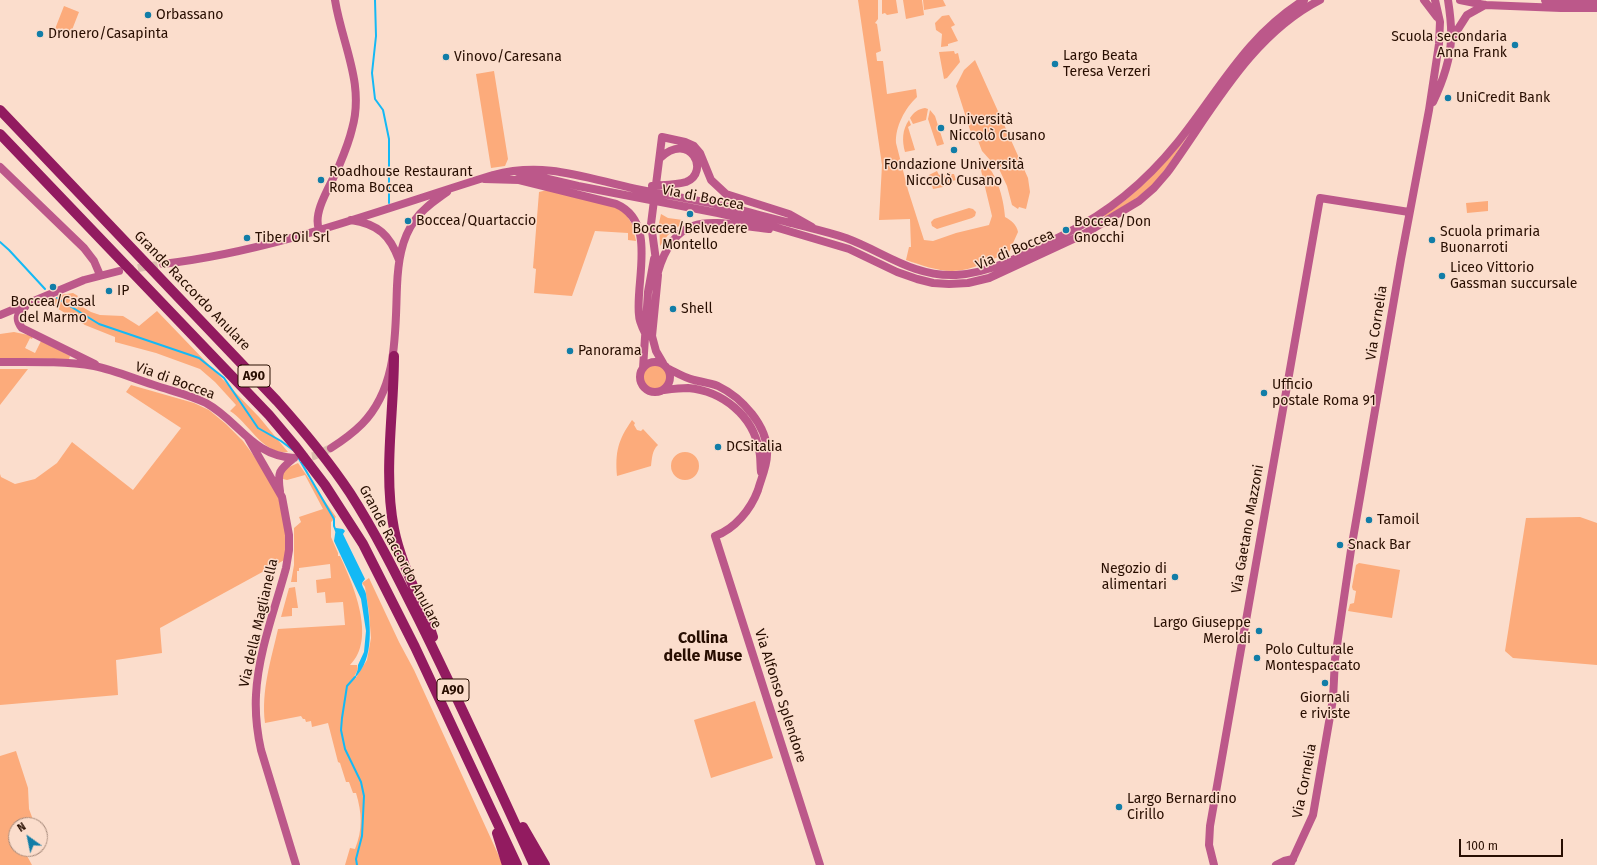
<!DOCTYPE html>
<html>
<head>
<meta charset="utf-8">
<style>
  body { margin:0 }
  #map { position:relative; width:1597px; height:865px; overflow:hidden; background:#fbddcc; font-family:"Fira Sans",sans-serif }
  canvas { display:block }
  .north { position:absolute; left:8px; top:817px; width:40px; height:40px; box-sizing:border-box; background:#fbddcc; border:1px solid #a78a7b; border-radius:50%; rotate:327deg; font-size:11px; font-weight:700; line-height:16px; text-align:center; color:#280e01 }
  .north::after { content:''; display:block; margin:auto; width:14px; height:18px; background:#117da7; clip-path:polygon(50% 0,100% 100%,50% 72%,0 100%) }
  .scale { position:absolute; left:1459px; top:839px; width:104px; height:18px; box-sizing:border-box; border:2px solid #280e01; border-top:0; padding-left:5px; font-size:12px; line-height:14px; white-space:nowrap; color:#280e01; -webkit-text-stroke:3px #fbddcc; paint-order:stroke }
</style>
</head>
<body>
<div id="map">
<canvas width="1597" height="865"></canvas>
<div class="north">N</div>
<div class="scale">100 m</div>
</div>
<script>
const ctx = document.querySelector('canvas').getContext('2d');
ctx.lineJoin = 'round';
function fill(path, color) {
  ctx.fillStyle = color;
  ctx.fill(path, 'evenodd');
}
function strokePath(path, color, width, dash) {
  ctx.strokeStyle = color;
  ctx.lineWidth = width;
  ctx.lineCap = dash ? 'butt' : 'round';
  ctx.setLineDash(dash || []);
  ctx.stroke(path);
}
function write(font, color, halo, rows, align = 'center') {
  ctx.font = font + ' "Fira Sans",sans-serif';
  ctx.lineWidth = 3;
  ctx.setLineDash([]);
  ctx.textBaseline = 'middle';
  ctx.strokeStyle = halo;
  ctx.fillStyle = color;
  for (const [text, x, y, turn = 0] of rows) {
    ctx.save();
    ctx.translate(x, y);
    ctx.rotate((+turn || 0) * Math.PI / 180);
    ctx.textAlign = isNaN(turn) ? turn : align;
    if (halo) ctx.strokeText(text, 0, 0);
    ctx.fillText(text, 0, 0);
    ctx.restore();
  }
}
fill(new Path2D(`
  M858,0H878V19L875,23L877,24L881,51L876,53L877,61H883L887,94L916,89L917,97C905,108 895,127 896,143L908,190L924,240L933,241L956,233L989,225L992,216L978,158C996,167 1004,199 1005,217C1011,220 1017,225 1018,232L1009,252C991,260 972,271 952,271C937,271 921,265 906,260L909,247H911L910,219L879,220L882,165Z
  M882,0H896L898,13L887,15L885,13L882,14Z
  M903,0H922L924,15L906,19Z
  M923,0H943L946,6L924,10Z
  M64,6L79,12L70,35L55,29Z
  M949,15L955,25L951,27L958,41L948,44V46L941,47L942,34L936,30L935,23L942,16Z
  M954,51L955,54L958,53L960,62L947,78L944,79L939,52Z
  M975,60L1028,178L1030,192L1026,209L1019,207L1018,209L1012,205L1007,186L1000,171L982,151L977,138L970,130L956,86L964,70Z
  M494,71L508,159L505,166L491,168L476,74Z
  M925,108L928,109L926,120L913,124L910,118C914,112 918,109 925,108Z
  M930,110L935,116L944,144L937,146L928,119Z
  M909,120L911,125L908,127L915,150L905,152C902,141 902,130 909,120Z
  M1191,131C1180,146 1171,163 1159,177C1145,195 1124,206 1105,217L1104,215L1127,199L1148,180Z
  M937,171L939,175L944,174L946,180L948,179L946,173L950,172L951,174H954L956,180L952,181L953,184L945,186L944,184H942L943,187L933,189L929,175Z
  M547,190L613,206L625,213L632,224L636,241L628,240V233L595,231L572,296L534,293L536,269L533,268L539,192Z
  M1488,201V211L1467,213L1466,203Z
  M969,208L973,209L976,212L975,216L972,218L937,229L932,226L931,222L934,219Z
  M661,214L668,218L683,220L684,222L668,235L660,246L659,223Z
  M73,293L78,296L74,302L91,312L100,315L123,316L139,326L157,311L259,417L288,452C263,455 249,423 230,411L236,405L215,382L200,369L156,353L115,342V337L85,325L55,307V305L50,302L60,295Z
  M14,332L33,336L32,339L30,338L25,348L35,353L41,341L70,356L69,359L0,358V334Z
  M643 377a12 12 0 1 1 24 0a12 12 0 1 1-24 0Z
  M0,369H28L0,405Z
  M131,385L194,403L209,410L226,424L243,441L270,478L283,505L288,558L160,628L162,653L116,660L118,695L0,705V474L1,477L15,484L35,479L57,463L72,442L133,490L181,428L126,392Z
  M632,420L635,423L634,425L637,430L641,431L643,429L658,445C652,450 652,459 651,466L617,476C615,452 618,440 632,420Z
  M671 466a14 14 0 1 1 28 0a14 14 0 1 1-28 0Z
  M298,463L336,517L331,522V537L338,553V556H340C353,584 377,639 350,665H357L358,669L353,679H355L367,660L371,638L369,613L365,587L362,583L369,578L399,642L414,670L503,865H345L350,848L355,849C363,829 362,813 356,793H353L349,782H346L340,763L338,762L328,723L312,727L311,721L306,722L305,719H303L301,716L265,723C261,691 271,660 278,629L345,625L343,602L326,603L325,592L317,593L316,580L331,578L330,564L299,568V571H297V582H291L294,565V528L301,522L299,517L323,509L305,475L287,480L283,479L281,476L287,468Z
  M1580,517L1597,523V665L1513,658L1505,651L1526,518Z
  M1359,563L1400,570L1392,618L1348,611L1350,604L1354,603L1356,591L1353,590L1352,587L1356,565Z
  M295,587L298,608H292V616L281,617L289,588Z
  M755,701L773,758L711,778L694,720Z
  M16,751L28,788L29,809L35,825H16V849H40V840L44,849L26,854L32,865H0V756Z`), '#fcab7b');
fill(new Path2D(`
  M336,528L343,529L345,531L343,534L365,579L362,583C362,587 365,589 366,594C370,622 376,657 354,679L358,669V665L364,652L366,631L361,599L334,541Z`), '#14b9f5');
strokePath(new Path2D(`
  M375,0L376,36L372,73L375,99L383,110L389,139V203
  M0,242L9,250L45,289
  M57,298L99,324L199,358L224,378L258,428L281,441L293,450
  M298,457L334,519V526L336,531
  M355,677L347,686L342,718L341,730L345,749L361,782L364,796L362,836L356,859L357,865`), '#14b9f5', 2);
strokePath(new Path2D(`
  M126,270L163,264
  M300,458L314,456L331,448`), '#dbbeae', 8, [8, 4]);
strokePath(new Path2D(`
  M1424,0L1437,17
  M1460,0L1485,5L1561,8H1597
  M1545,0H1597
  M1451,40L1467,15L1485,5
  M1433,102C1442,83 1450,61 1451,40C1452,26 1450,13 1448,0
  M0,167L84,248L94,261L100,275
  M518,172L578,186L718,213L758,222L849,249L897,272L917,279L933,283L949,284L968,283L989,278L1084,234L1139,201L1154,188L1167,173C1212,111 1250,36 1320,0
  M484,179L519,180L616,204C658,222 635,281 639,315C639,321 642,327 645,333
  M652,186C663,185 676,185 686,182C711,172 690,130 660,158
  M351,220C378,224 390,235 399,260
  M319,229C312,212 332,183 339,166C344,154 349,142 352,129C365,84 342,44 335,0
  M163,264C276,251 385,208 493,175C546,161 585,178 636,189C666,195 697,200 728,207C749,212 770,218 791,223C810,228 828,232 846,238C884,252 913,277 956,275C994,273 1031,251 1065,234C1108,213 1147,180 1177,143C1219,91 1245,37 1304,0
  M658,272C677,206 717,224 769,229
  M25,307C17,312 15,320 22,328L95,364
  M0,315L84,280L119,271
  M640 377a15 15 0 1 1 30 0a15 15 0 1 1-30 0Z
  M0,362C31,362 63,361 94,366C114,370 135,379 154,385C172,391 190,395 206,403C239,421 252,456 294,458
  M663,363L656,351L652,336L658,275L651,224L662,137L685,142L694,146L700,153L711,180L726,194L789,214L812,227
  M643,368L648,292L654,259
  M669,369C677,373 685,378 694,380C702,382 710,383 718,386C741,397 769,426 767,455C767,466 761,479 758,490C751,509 735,529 715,536L820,865
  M664,390C672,389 680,388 688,388C723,391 753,416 759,450C761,457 760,465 761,472
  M248,438L282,497L289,535V550L286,568C275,609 258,653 256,695C255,714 257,732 261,750L296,865
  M331,448C342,441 353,433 362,424C398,387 395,334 397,286C398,263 401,239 415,220C423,208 436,200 447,192
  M280,491C277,472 279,470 294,458
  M1214,865L1209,845L1210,826L1320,198L1409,212
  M1276,865L1284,861L1293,859
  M1290,865L1313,815L1333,699L1335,659L1351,550L1401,259L1429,110L1439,44L1440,22L1435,0`), '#bc588a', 8);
strokePath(new Path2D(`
  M0,110L277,401C303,430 328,460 350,493C377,535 399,580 421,624C460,703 497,784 534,865
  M0,134L269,415L296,447L325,485L363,544L415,647L517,865
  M394,356C394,413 383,472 394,529C402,568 421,599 433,637
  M523,827L545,865
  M497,833L507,865`), '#921b60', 10);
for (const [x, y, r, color] of [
  [148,15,4,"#117da7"],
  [40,34,4,"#117da7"],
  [1515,45,4,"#117da7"],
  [446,57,4,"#117da7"],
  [1055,64,4,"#117da7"],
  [1448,98,4,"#117da7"],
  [941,128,4,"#117da7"],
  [954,150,4,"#117da7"],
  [321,180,4,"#117da7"],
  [690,214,4,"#117da7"],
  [408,221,4,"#117da7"],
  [1066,230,4,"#117da7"],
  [247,238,4,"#117da7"],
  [1432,240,4,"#117da7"],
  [1442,276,4,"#117da7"],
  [53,287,4,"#117da7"],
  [109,291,4,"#117da7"],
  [673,309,4,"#117da7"],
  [570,351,4,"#117da7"],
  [1264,393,4,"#117da7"],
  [718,447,4,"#117da7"],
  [1369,520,4,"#117da7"],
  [1340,545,4,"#117da7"],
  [1175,577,4,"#117da7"],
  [1259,631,4,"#117da7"],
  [1257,658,4,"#117da7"],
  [1325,683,4,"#117da7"],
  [1119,807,4,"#117da7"]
]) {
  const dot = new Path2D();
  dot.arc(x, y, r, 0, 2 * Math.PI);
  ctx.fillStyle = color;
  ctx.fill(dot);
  strokePath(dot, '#fbddcc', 1.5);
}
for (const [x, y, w] of [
  [254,376,32],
  [453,690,32]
]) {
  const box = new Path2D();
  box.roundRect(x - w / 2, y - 11, w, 22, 3);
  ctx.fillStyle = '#fbddcc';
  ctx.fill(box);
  strokePath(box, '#280e01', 1);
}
write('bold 13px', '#280e01', null, [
  ["A90",254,376],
  ["A90",453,690]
]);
write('14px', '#280e01', '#fbddcc', [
  ["Orbassano",156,15],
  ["Dronero/Casapinta",48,34],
  ["Scuola secondaria",1507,37,"right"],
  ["Anna Frank",1507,53,"right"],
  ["Largo Beata",1063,56],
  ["Teresa Verzeri",1063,72],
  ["Vinovo/Caresana",454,57],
  ["UniCredit Bank",1456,98],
  ["Università",949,120],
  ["Niccolò Cusano",949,136],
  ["Fondazione Università",954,165,"center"],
  ["Niccolò Cusano",954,181,"center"],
  ["Roadhouse Restaurant",329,172],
  ["Roma Boccea",329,188],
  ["Boccea/Quartaccio",416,221],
  ["Boccea/Don",1074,222],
  ["Gnocchi",1074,238],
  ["Boccea/Belvedere",690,229,"center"],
  ["Montello",690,245,"center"],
  ["Scuola primaria",1440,232],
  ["Buonarroti",1440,248],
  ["Tiber Oil Srl",255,238],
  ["Liceo Vittorio",1450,268],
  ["Gassman succursale",1450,284],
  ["IP",117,291],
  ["Boccea/Casal",53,302,"center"],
  ["del Marmo",53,318,"center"],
  ["Shell",681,309],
  ["Panorama",578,351],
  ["Ufficio",1272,385],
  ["postale Roma 91",1272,401],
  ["DCSitalia",726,447],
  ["Tamoil",1377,520],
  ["Snack Bar",1348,545],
  ["Negozio di",1167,569,"right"],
  ["alimentari",1167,585,"right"],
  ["Largo Giuseppe",1251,623,"right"],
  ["Meroldi",1251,639,"right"],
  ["Polo Culturale",1265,650],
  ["Montespaccato",1265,666],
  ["Giornali",1325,698,"center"],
  ["e riviste",1325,714,"center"],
  ["Largo Bernardino",1127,799],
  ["Cirillo",1127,815]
], 'left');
write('14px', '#280e01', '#fbddcc', [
  ["Via di Boccea",703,198,11],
  ["Via di Boccea",1015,250,-23],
  ["Grande Raccordo Anulare",192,291,46],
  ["Via Cornelia",1377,323,-81],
  ["Via di Boccea",175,381,20],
  ["Via Gaetano Mazzoni",1248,529,-80],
  ["Grande Raccordo Anulare",400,557,62],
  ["Via della Maglianella",259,623,-77],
  ["Via Alfonso Splendore",780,696,72],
  ["Via Cornelia",1305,781,-79]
]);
write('bold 16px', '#280e01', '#fbddcc', [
  ["Collina",703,639],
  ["delle Muse",703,657]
]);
</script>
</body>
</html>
